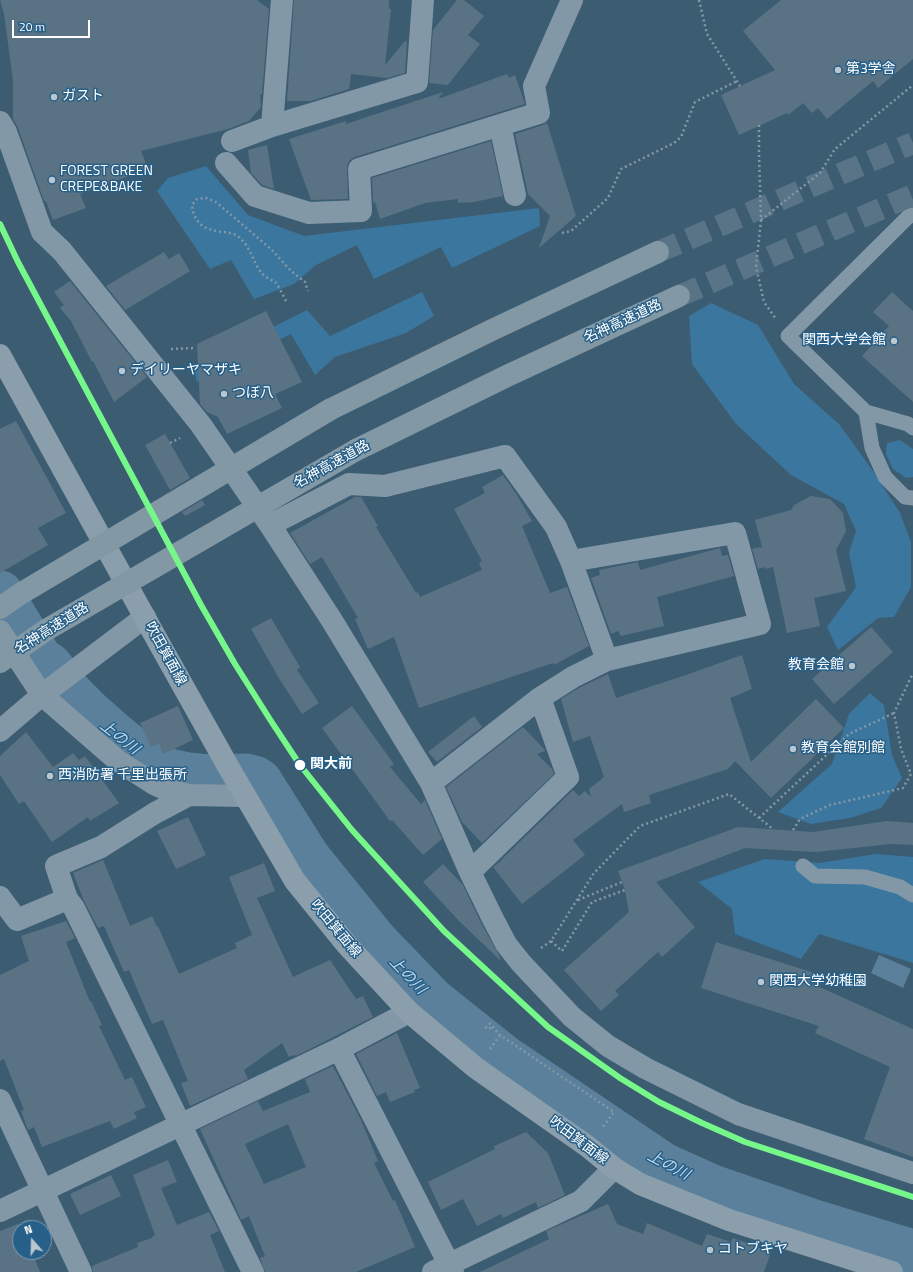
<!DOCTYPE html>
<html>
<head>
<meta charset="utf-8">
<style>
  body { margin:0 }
  #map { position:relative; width:913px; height:1272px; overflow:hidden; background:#3c5c72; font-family:"Titillium Web",sans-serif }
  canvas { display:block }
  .north { position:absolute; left:12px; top:1220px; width:40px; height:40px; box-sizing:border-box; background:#265f88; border:1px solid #7d9fb8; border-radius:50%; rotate:340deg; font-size:11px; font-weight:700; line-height:16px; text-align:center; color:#fff }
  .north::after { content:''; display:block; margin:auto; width:14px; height:18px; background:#bbc6ce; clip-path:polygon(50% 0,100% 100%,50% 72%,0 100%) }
  .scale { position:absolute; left:12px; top:20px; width:78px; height:18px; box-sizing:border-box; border:2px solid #fff; border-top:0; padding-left:5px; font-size:12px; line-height:14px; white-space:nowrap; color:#fff; -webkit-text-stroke:3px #265f88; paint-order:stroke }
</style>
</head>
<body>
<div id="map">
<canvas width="913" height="1272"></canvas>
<div class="north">N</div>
<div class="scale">20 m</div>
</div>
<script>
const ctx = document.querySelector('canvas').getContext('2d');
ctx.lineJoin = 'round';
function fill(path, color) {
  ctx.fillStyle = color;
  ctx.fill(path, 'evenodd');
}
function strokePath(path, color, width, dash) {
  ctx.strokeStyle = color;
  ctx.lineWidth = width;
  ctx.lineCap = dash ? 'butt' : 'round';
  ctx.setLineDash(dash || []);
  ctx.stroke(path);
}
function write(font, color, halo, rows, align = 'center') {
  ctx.font = font + ' "Titillium Web","Noto Sans JP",sans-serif';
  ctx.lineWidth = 3;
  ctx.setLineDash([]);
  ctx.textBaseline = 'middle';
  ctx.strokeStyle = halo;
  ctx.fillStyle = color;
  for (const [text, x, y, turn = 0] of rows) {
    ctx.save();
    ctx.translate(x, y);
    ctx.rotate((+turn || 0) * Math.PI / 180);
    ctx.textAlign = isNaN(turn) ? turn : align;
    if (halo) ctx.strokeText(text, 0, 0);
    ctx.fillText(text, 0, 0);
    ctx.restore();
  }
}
fill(new Path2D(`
  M206,166L248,215L304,236L539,208L540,226L452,268L441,247L374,279L357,245L316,265L294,284L254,299L231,260L210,269L157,191L168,178Z
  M422,292L434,316L406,333L335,357L315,375L291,334L197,382L193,367L307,310L330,336Z
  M711,303L758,325L794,384L839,424L873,471L900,513L911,542V587L894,617L878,618L838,650L827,627L856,587L849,553L856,531L844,504L791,475L736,424L692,364L689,316Z
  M900,440L913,449V477L906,478L893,469L886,454L887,443Z
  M870,693L884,705L892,755L902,778L881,808L850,818L811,824L778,812L832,764L849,714Z
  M876,854L913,857V963L819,934L801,959L735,934L732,909L698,882L765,859L819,863Z`), '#3b769e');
fill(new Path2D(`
  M879,955L911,969L903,988L871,973Z`), '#5a809b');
strokePath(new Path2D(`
  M0,594L39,659L50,667L69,693L91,715L115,736L132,750L150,762L169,772L188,776L209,778L246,777L254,779L259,782L307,858L375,942L433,1002L502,1057L663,1166L712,1188L814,1223L913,1253`), '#5a809b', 47);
fill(new Path2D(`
  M0,0H257L269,9L262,94L260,95L261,107L249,121L228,129L141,151L148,169L80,194L86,208L53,220L46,201H44L18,128L13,119V81L4,14Z
  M294,0H389V9H391L385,65L405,41L407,42L405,73L387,78L351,74L349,89L311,101H287Z
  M457,0H464L484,16L468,35L480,44L448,85L429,83L433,30Z
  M781,0H913V59L878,88L873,81L827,119L818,108L812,113L803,103L788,115L787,113L739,135L721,95L775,70L743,31Z
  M507,74L509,78L515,75L525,104L355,157L350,160L347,165V170L348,199L311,200L289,139L346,121V124L443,92L438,99Z
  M547,123L576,216L539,248L550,216L528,194L515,134L543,125Z
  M491,141L503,196L474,202L458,203V199L425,203L380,219L375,202H373L372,178Z
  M267,145L274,189L262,185L251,173L248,150Z
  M164,252L169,259L179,253L190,271L125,310L106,286Z
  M70,281L147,377L114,402L93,361L92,362L71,321L60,308L64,305L54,292Z
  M892,292L913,311V402L862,356L889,326L873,312Z
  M266,311L302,382L275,394L282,408L227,434L218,417L207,412L200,404L197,344Z
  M16,421L66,513L38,528L48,545L0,573V429Z
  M165,434L190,478L170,490L145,445Z
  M503,475L517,495L532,521L522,526L550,593L567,587L589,646L554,665L553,663L419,708L394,637L368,649L355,619L358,618L322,557L310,564L290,533L355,497H361L378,526L376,527L416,593L418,592L420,597L482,570L479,563L482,561L454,509L485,493L482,487Z
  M811,496L830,499L843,513L846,531L836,550L846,591L814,598L820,626L787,633L773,567L765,569V567L758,569L752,549L762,547L755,520L791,510L794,505Z
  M202,500L205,505L185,516L182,512Z
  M720,548L722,556L728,555L734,576L657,597L664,626L621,636L618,631L611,634L591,578L600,575L599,570L638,562L640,570Z
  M271,618L300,667L297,670L319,703L302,714L280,680L251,629Z
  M871,627L893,652L834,704L812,679Z
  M742,655L752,689L730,698L751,762L816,699L844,728L771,798L735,761L728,769L649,795L651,803L624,812L622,804L573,840L585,855L522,904L493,867L501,861H500L573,790L579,796L585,791L591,797L589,789L604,777L590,736L573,742L561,699L579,688L608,674L616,698L686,675Z
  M178,706L193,740L163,754L159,744L151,747L140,723Z
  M352,706L394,764L390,767L421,804L425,800L442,839L423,855L392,820L390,821L322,728Z
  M474,716L482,727L437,762L428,752Z
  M523,727L545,750V751L537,754L552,769L554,774L482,843L462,822L446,787Z
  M26,732L53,767L73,753L79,760L85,756L119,803L90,821L88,817L52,842L24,801L19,804L0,775V756Z
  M188,817L206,855L176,869L157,831Z
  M887,821L913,823V845L891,844L816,852L745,848L656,882L695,927L662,957L658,952L615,991L619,995L601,1011L564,970L629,912L625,890L618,871L738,827L813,832Z
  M103,860L130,926L152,916L157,927L158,926L179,974L237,948L235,943L252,935L229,877L264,863L275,891L257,898L293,977L330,960L356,999L363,996L373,1017L296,1056L295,1055L289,1057L282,1043L244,1070L248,1079L190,1106L181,1083L188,1081L163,1020L152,1024L129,970L124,972L104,926L98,928L84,901L73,873Z
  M443,864L463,885L481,923L499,955L501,961L459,921L423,882Z
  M66,921L75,938L66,942L90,1002L91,1001L102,1025L99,1026L125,1080L132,1077L146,1107L134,1112L137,1118L114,1129L110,1121L42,1147L34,1127L28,1130L21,1111L24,1110L4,1059L0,1061V975L29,961L21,936Z
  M716,942L821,975L817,986L913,1029V1157L864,1139L890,1067L815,1033L819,1026L701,988Z
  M397,1033L420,1088L414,1090L415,1092L390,1102L386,1092L377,1096L356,1054Z
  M333,1066L361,1120L378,1161L374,1163L393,1201L395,1200L415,1247L356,1272H265L260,1258L265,1256L249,1216L241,1220L200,1129L258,1101L263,1111L310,1092L305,1079ZM288,1124L306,1167L264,1184L245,1144Z
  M526,1132L548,1153L565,1195L538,1208L536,1202L503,1218L501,1214L477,1226L463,1199L441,1210L428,1182L495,1149L494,1146Z
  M168,1160L177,1182L161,1188L177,1225L209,1212L219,1231L210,1235L225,1272H93L92,1266L138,1247L137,1243L152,1238V1237L155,1235L133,1175Z
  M111,1175L121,1196L80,1215L70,1194Z
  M608,1204L617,1224L643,1234L647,1223L702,1246L707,1234L731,1242L733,1238L771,1252L764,1272H480L549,1239L546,1231Z
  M18,1224L20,1228V1252H32L40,1272H0V1231Z`), '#5a7384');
strokePath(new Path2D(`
  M658,252L913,143
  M679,296L913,195`), '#597487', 22, [22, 11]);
strokePath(new Path2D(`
  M699,0L707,34L740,86
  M759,125V154L761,220L756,267L764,302L776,319
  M761,220L820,173L835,149L913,85
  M562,233L571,231L608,198L621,169L674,143L681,137L695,102L737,81
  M286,301C283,296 279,286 275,282C270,279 264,277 260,271C252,259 249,243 236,235C231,233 226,232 221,232C203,229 194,223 192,205L197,199L206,198L216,202L272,250L291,271L305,282L308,291
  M171,349L195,348
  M170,443L180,438
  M759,818L849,734L894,713
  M793,830L800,819L830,805L903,788L911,774L901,749L894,713L913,673
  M578,900L622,882
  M551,941L562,951L592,902L625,890
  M541,948L551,941L594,873L640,826L729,794L773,829
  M489,1023L500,1035L614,1112L602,1128
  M485,1027L489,1029L493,1026
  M490,1049L500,1035`), '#8398a7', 2.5, [2, 3]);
strokePath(new Path2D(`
  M866,412L788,336L908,217L913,215
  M913,428L908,424L866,412L872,448L885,477L905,497L913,498
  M803,866L815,876L865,877L900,887L913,895`), '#8398a7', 15);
strokePath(new Path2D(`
  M282,0L272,126L417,82L423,0
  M0,122L6,132L42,232L62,251L201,425L270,525L331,619L431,783L470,872L492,917L506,944L521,963L572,1017L608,1046L645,1068L738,1114L913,1173
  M500,125L515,195
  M232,141L272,126
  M226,163L255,196L309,213L361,211L359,169L539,113L534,86L572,0
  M270,525L349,484L385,486L505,456L556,527L571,561L735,533L760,624L607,660L573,677L540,698L568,777L470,872
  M571,561L607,660
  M0,631L42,695L118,761L154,784L167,790L189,795L245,796
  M431,783L540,698
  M0,897L17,920L67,899L56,866L101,847L155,813L189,795
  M67,899L74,908L253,1272
  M339,1049L453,1272
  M0,1100L81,1272
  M0,1211L339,1049L409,1012
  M433,1272L581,1201L614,1168`), '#8398a7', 22);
strokePath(new Path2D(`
  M0,731L42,695L145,617`), '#8398a7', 22);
strokePath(new Path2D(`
  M0,355L160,645L229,768L295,881L347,945L409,1012L476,1068L587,1146L614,1168L640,1184L729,1220L892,1272`), '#8b9eac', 22);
strokePath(new Path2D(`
  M331,409L494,329L658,252
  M356,450L509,375L679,296`), '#8398a5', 22);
strokePath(new Path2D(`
  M0,608L20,594L331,409
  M0,662L46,630L356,450`), '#8398a5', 22);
strokePath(new Path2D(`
  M0,224L18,262L201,605L235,664L271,721L300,765L352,830L444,931L548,1027L620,1078L659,1102L702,1123L745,1142L913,1197`), '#76f78a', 6);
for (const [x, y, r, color] of [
  [838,70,4,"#bbc6ce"],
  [54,97,4,"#bbc6ce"],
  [52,180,4,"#bbc6ce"],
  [894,341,4,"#bbc6ce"],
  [122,371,4,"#bbc6ce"],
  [224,394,4,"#bbc6ce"],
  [852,666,4,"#bbc6ce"],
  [793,749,4,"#bbc6ce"],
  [300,765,6,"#fff"],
  [50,776,4,"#bbc6ce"],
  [761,982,4,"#bbc6ce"],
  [710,1250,4,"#bbc6ce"]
]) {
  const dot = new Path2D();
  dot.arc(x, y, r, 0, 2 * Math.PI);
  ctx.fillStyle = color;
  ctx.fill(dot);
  strokePath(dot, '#265f88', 1.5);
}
write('14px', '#fff', '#265f88', [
  ["第3学舎",846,70],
  ["ガスト",62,97],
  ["FOREST GREEN",60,172],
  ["CREPE&BAKE",60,188],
  ["関西大学会館",886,341,"right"],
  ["デイリーヤマザキ",130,371],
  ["つぼ八",232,394],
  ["教育会館",844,666,"right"],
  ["教育会館別館",801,749],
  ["西消防署 千里出張所",58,776],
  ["関西大学幼稚園",769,982],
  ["コトブキヤ",718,1250]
], 'left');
write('14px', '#fff', '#265f88', [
  ["名神高速道路",623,322,-25],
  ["名神高速道路",332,465,-29],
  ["名神高速道路",52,629,-32],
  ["吹田箕面線",165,654,61],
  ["吹田箕面線",335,929,50],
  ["吹田箕面線",578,1141,37]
]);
write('bold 14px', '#fff', '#265f88', [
  ["関大前",310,765]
], 'left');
write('italic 15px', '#bedcf0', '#265f88', [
  ["上の川",119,738,38],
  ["上の川",407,976,46],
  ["上の川",668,1166,28]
]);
</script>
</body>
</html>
